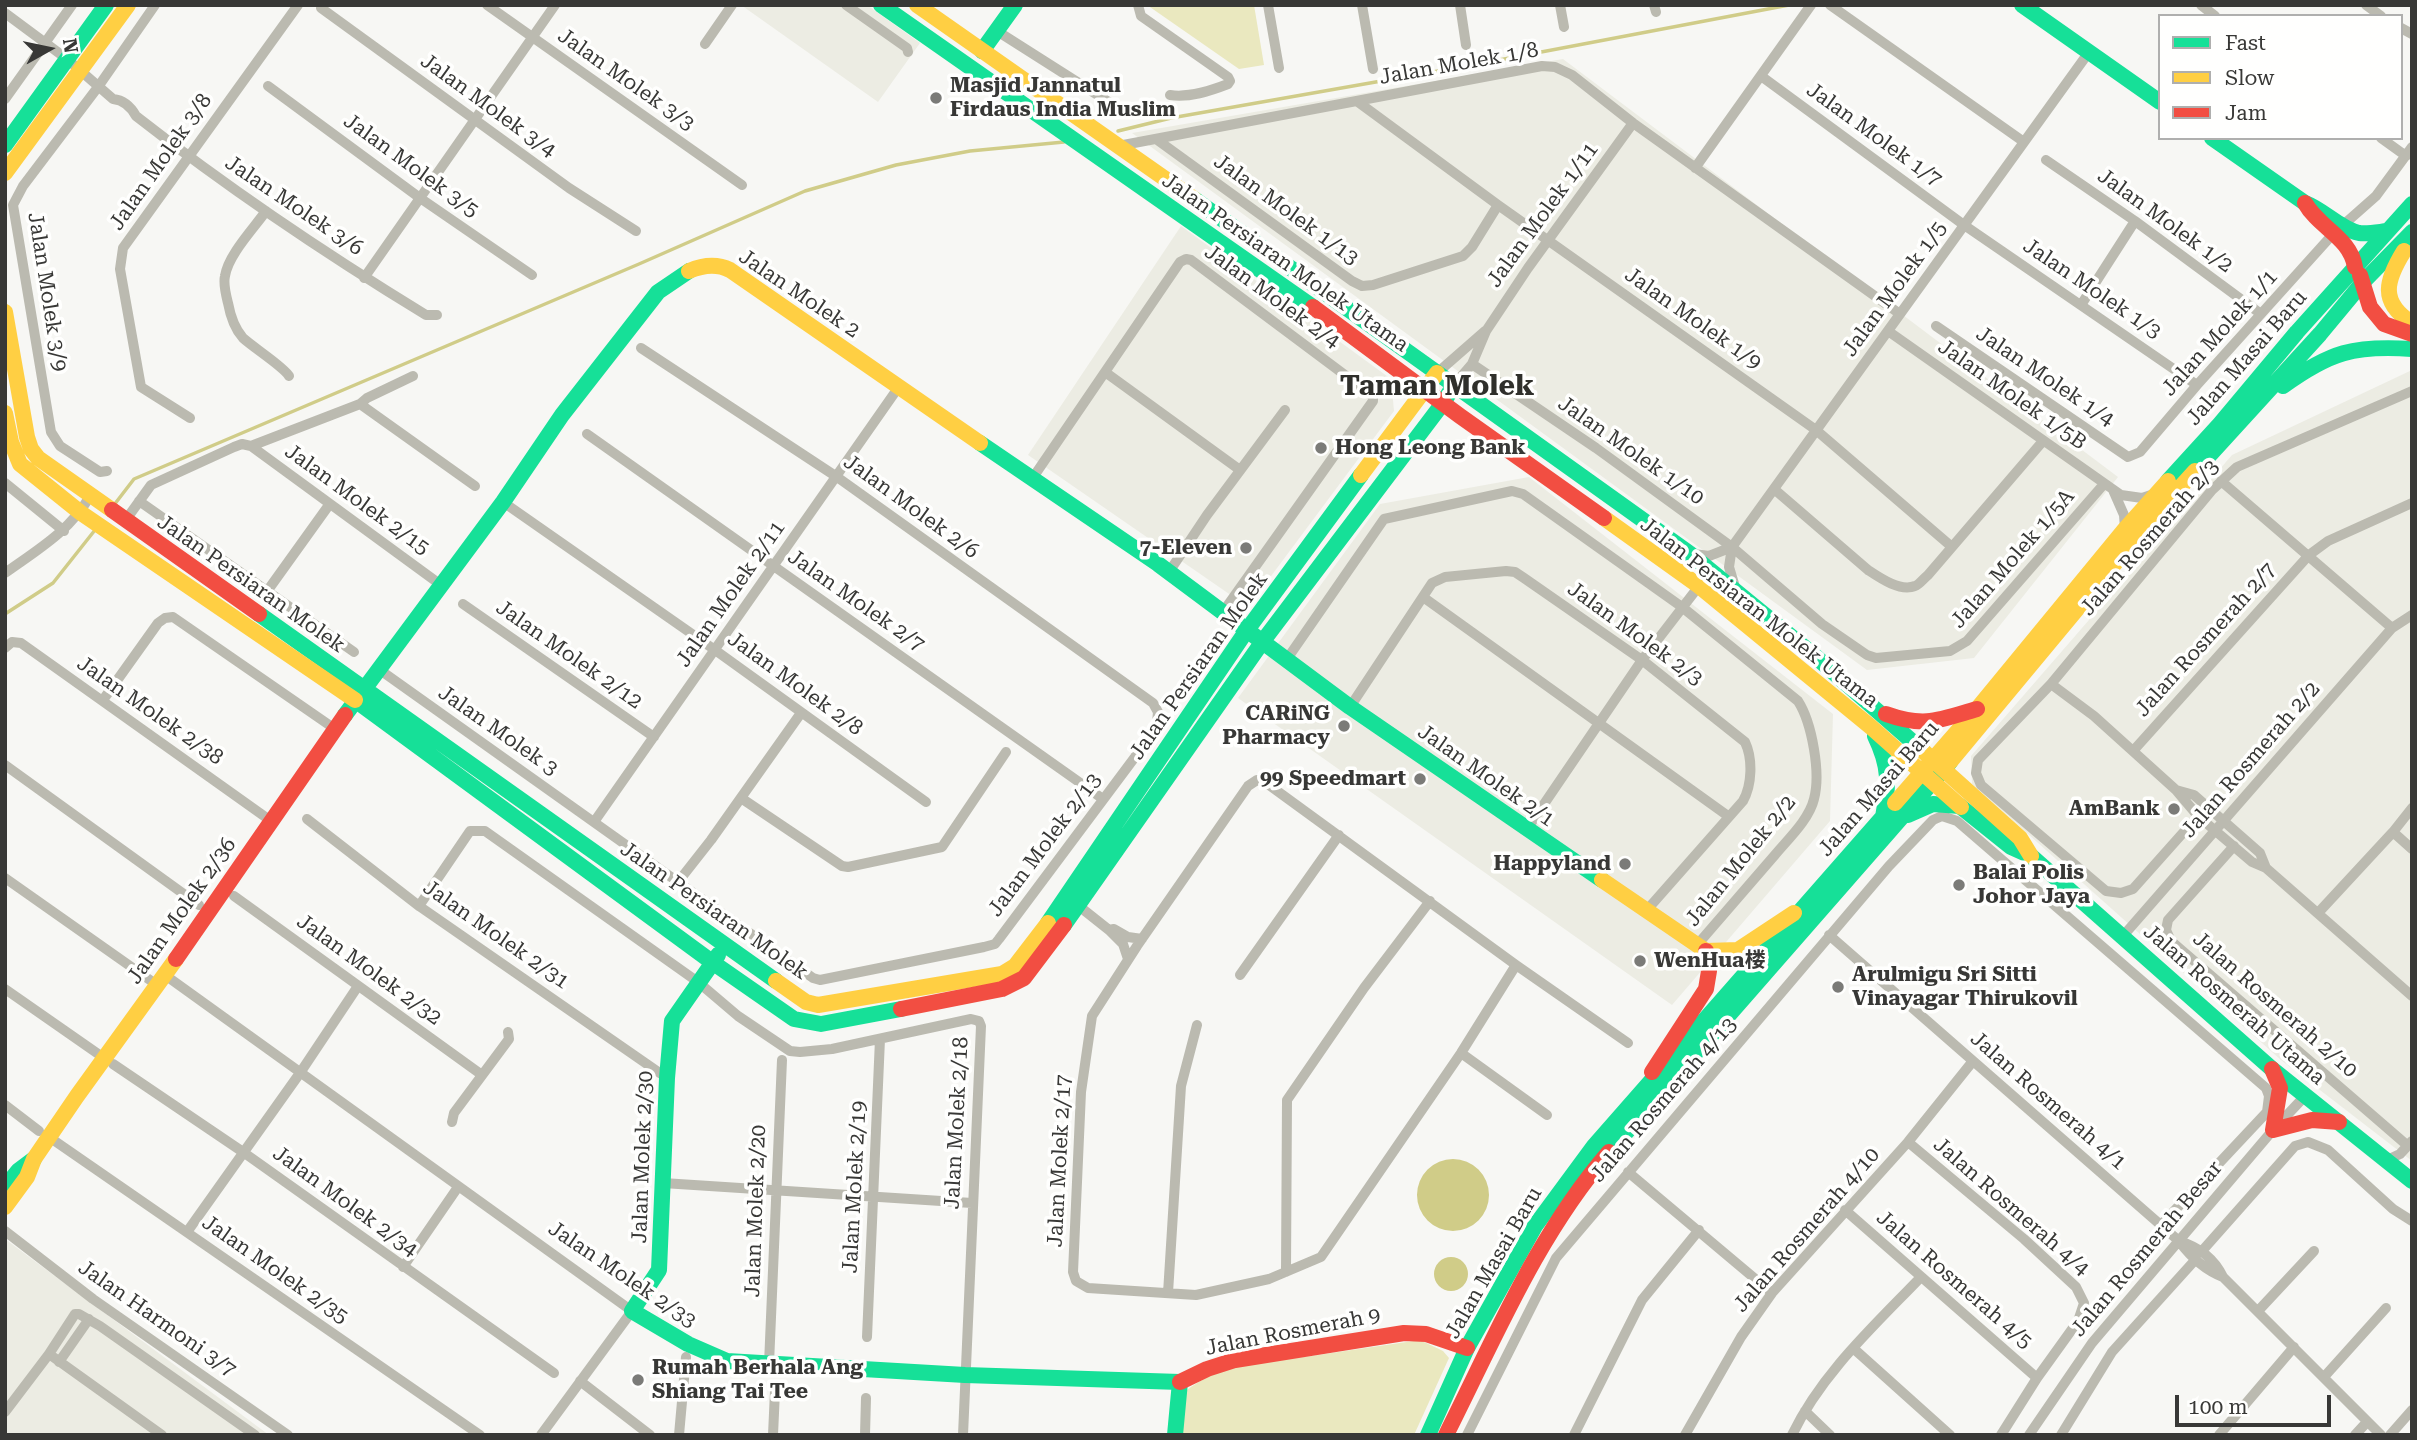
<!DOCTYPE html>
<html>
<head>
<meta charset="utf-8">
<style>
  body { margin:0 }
  #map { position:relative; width:2417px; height:1440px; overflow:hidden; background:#f7f7f4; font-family:"Roboto Serif",serif }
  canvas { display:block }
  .frame { position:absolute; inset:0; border:7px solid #383836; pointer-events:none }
  .legend { position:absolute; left:2158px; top:14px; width:245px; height:126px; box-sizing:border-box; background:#fffffe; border:2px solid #afafae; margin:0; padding:9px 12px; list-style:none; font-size:21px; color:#383836 }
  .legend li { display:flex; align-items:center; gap:14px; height:35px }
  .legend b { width:35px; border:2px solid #afafae }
  .north { position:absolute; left:14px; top:14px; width:70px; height:70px; -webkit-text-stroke:5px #fffffe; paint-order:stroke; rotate:81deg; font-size:19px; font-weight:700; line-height:28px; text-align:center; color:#383836 }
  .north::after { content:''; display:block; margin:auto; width:24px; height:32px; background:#383836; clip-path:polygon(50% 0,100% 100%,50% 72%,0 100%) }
  .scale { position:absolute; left:2175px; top:1395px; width:156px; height:32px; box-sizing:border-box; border:4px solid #383836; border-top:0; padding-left:9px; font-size:21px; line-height:24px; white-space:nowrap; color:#383836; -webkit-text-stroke:5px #fffffe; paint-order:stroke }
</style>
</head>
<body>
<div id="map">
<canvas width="2417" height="1440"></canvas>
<div class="frame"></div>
<ul class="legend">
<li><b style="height:9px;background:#16e098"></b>Fast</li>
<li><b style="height:9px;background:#ffcf43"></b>Slow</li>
<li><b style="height:9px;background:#f24e42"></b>Jam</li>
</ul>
<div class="north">N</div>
<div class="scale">100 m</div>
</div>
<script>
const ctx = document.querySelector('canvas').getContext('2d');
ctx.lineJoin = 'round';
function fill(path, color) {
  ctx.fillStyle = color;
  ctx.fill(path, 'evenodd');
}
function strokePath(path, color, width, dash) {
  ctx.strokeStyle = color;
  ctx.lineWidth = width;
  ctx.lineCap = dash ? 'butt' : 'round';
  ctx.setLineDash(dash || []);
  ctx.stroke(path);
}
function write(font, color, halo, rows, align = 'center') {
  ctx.font = font + ' "Roboto Serif","Noto Sans SC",serif';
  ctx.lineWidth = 7;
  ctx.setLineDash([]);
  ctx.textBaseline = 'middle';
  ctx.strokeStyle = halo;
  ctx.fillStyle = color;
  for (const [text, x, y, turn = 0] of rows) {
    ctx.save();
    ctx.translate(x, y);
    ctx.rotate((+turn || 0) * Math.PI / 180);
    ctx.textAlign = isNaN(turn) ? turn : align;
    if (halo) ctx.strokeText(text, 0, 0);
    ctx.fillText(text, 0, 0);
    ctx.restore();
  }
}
fill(new Path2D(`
  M741,5H867L920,43L878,102Z
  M1563,59L2118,477L1974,658L1867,670L1132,133Z
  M1181,226L1391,379L1394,411L1248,607L1028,455Z
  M2412,370V1161L2281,1060L1972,784L1971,756L2232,455Z
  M1529,477L1833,714L1830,821L1672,1005L1238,698L1380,504Z
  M5,1239L269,1435H5Z`), '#ecece3');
fill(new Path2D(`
  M1147,5H1254L1264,65L1239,69Z
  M1420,1340L1443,1351L1449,1358L1414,1435H1177L1183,1393C1226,1359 1260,1362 1311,1356C1347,1351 1384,1345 1420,1340Z`), '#eae8bf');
fill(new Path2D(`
  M1417 1195a36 36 0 1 1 72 0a36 36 0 1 1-72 0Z
  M1434 1274a17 17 0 1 1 34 0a17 17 0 1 1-34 0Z`), '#d0cc88');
strokePath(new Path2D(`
  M1118,131L1171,118L1478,64L1789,5
  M114,505L134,479L639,264L805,191L896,165L970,151L1064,142
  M5,614L53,583L95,530`), '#d0cc88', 3.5);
strokePath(new Path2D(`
  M487,5L742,185
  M846,5L907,48L908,52
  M1138,5L1141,16L1228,77L1230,81L1228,84C1210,91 1189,98 1170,95
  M1268,5L1279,68
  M1362,5L1373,69
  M1460,5L1466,45
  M1560,5L1564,27
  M1654,5L1656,12
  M1830,5L2024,142
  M2201,5L2215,16
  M2366,5L2381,16
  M321,8L569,188L636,231
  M5,13L67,59L113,99C123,100 131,107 136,116C228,188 326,254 426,315H437
  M2401,28L2412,34
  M997,31L1115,106
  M705,44L732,5
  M1761,76L1964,225L2197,385
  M268,86L420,198L532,275
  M5,99L72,5
  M1358,102L1498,205L1816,430L1952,547
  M2381,138L2406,156
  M1156,139L1352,281L1362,286L1373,285L1463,256L1472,247L1498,205
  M1118,146L1542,66L1555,67L1572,75L1633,123L1900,314
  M2046,160L2135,221L2261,314
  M1695,168L1811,5
  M266,211C254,228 228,255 225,276C223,284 226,295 228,303C230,314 235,329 243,338C254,348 284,367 289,376
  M364,278L555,5
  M2081,305L2135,221
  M1936,326L2128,457L2140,452L2197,385L2333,234L2376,196L2412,147
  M1888,331L2121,495L2142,498L2154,494
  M1472,364L1596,448L1732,547L1822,624L1867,655L1876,658L1950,651L1967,641L2104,484
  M1105,372L1240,470
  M1437,373L1485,331
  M1454,385L1472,364L1486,331L1528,268L1633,123
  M360,404L475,486
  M190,418L141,387L120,269L123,248L298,5
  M587,434L1103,799
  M251,446L441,585
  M107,471L100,472L60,446L51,432L13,205L23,186L98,87L155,5
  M1032,479L1180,262L1186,259L1191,260L1373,396V401L1223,612
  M2221,481L2392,628
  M5,483L64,531
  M1774,489L1868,570C1880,578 1900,592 1915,586C1919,585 1924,578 1928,575L2043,441
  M2113,490L2124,515L2125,529
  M139,501L354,652
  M503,502L715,650L926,802
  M125,521L151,485L234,447L242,444L251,446L360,404L367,398L413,376
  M1694,554L1709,556L1732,547
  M1169,572L1207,515L1285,410
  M5,573C37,550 70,531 90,496
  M1735,587L1729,567L1732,547L2089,52
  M268,590L329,505
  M1423,597L1728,816
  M463,604L654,737
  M5,648L12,642L21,643L271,821
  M1287,659L1384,519L1512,491L1523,494L1682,607L1798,701C1812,723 1821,773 1814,799C1809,820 1787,840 1774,856C1748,886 1723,915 1697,945
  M380,670L813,978L820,980L984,947L995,944L999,939L1135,757L1157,723L1158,712L1153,703L837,477L641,348
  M2051,684L2094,716L2176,790L2198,816L2252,862L2266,868L2412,996
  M103,700L158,623L165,618L173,617L335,729
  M1350,707L1432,583L1445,577L1506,571L1515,572L1524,578L1642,660L1745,742C1753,759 1752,785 1743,801L1646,911
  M2133,751L2309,555L2328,541L2412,503
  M5,765L199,905
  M2176,790L2194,795L2260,853L2266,868
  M741,798L842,866L848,867L942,847L1006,752
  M2198,816L2133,889L2121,893L2106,891L1981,785L1976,773L1978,760L2051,684L2212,490L2237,467L2412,391
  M307,819L419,906L667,1078
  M594,822L898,388
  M1527,829L1642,660L1699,586
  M2393,832L2412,849
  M2234,846L2168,920L2166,930L2171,941L2408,1146
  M5,878L157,985
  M678,882L711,840L801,713
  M234,896L482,1075
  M1075,903L1109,930L1123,944L1128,959
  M419,906L470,831H485L698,982L738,1016L790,1051L800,1052L832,1049L971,1019L979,1021L981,1026L963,1435
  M2318,913L2393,832L2412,808
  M1109,930L1114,929L1128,937L1142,939
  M1829,935L2179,1241C2190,1256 2205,1270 2223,1277
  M2123,936L2392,628L2412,615
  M1516,965L1461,1053L1321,1257L1269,1279L1196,1295L1088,1288L1076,1281L1073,1272L1081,1092L1092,1016L1137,946L1248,786L1257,780L1269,785L1516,965L1628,1043
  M165,975L632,1311L541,1435
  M1240,975L1339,835
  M5,989L104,1058
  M1461,1053L1547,1115
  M113,1064L243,1152L554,1373
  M5,1105L39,1131
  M452,1122L454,1113L509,1039L508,1032
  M49,1137L480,1435
  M1908,1142L2024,1239L2076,1287L2084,1303L2078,1321L2037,1378L2001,1435
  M2385,1161L2400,1154L2412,1141
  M1628,1172L1772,1293
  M663,1183L972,1203
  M1845,1210L2037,1378
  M5,1231L93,1299L288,1435
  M187,1232L300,1073L358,986
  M2179,1241C2199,1247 2214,1258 2223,1277L2381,1435
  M2202,1251L2295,1146L2308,1142L2328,1150L2393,1209L2412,1221
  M403,1267L458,1187
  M1286,1272L1287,1100L1364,988L1430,901
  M1168,1293L1181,1086L1197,1025
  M2258,1311L2314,1251
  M867,1337L880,1039
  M1853,1348L1950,1435
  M49,1354L162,1435
  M59,1362L89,1319
  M769,1364L782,1060
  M2324,1377L2386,1308
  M580,1381L650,1435
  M1805,1411L1830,1435
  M5,1412L49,1354L75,1314H79L100,1326L255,1435
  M679,1435L686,1357
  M773,1435L775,1391
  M865,1435L866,1398
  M1467,1435L1556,1258L1889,866L1933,820L1942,816L1957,821L2266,1088L2269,1096L2267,1112L2161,1225
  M1574,1435L1642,1300L1699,1230
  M1685,1435L1741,1337L1772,1293L1908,1142L1973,1061
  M1792,1435C1822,1373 1874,1326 1921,1277
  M2029,1435L2092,1343L2273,1130L2305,1096
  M2061,1435L2112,1352L2196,1259
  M2219,1435L2294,1347
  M2355,1435L2367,1422
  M2390,1435L2412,1410`), '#bbbab0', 10);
strokePath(new Path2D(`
  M881,5L1313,307
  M2022,5L2160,102
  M982,51L1015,5
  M2212,138L2305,203C2324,210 2340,229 2359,233C2368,234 2378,232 2387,231
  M5,145L106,5
  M1194,199L1689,553L1816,657L1923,751
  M2283,386C2330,352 2354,345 2412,349
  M980,443L1158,564L1350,707L1602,880
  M2195,471L2320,334L2364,281L2412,232
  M2168,481L2220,424L2297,332L2412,204
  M259,614L776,981
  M355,700L712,962L794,1019L821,1024L901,1009
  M345,715L503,502L562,415L658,292L689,271
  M1875,736C1890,767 1889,784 1883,817
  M1961,807L2011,847L2031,856L2272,1069L2412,1181
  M1908,815L1933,804L1960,806
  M1048,923L1247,630L1361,475
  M1064,925L1263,641L1443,403L1454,385
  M718,955L672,1021L667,1078L659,1270L632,1311L688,1344L727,1361L965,1375L1180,1382
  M1609,1152L1950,762
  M5,1187L18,1171L34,1159
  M1175,1435L1180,1382
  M1428,1435L1467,1348L1535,1226L1594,1146L1895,803`), '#16e098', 16);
strokePath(new Path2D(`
  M917,5L1194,199
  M5,173L128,5
  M2404,251C2386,280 2379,302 2412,323
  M689,271C703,265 716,263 730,270L980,443
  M5,312L27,437L31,449L38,458L112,510
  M5,413L11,442L20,464L81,513L355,700
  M1361,475L1437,373
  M1604,518L1699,586L1871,727L1961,807
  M1923,751L2020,838L2031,856
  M1950,762L2156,514L2195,471
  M1895,803L1977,709L2125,529L2168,481
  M1602,880L1706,951L1738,950L1794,913
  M776,981L806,1002L818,1005L1002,974L1015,966L1048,923
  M5,1207L27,1177L34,1159L77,1096L176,959`), '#ffcf43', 16);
strokePath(new Path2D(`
  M2305,203C2319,228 2350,237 2355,267
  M2360,275L2370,307L2384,324L2412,334
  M1313,307L1460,416L1604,518
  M112,510L259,614
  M1886,714C1925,728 1939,720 1977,709
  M176,959L345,715
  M901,1009L1002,989L1024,978L1064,925
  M2272,1069L2280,1088L2273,1130L2312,1120L2339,1122
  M1652,1072L1706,989L1709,971L1706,951
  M1180,1382L1207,1369L1235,1360L1404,1333L1426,1334L1467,1348
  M1446,1435C1495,1338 1537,1235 1609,1152`), '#f24e42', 16);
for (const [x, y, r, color] of [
  [936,98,7,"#7b7b78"],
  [1321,448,7,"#7b7b78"],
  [1246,548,7,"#7b7b78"],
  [1344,726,7,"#7b7b78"],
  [1420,779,7,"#7b7b78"],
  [2174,809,7,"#7b7b78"],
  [1625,864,7,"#7b7b78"],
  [1959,885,7,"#7b7b78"],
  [1640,961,7,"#7b7b78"],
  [1838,987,7,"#7b7b78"],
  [638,1380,7,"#7b7b78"]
]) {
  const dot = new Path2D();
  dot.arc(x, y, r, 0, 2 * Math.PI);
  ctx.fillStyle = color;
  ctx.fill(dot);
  strokePath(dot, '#fffffe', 2.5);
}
write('21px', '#383836', '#fffffe', [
  ["Jalan Molek 1/8",1459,64,-10],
  ["Jalan Molek 3/3",626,80,35],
  ["Jalan Molek 3/4",488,106,36],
  ["Jalan Molek 1/7",1874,135,36],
  ["Jalan Molek 3/8",161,162,-55],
  ["Jalan Molek 3/5",411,166,36],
  ["Jalan Molek 3/6",294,206,34],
  ["Jalan Molek 1/13",1286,210,36],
  ["Jalan Molek 1/11",1543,215,-54],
  ["Jalan Molek 1/2",2165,221,36],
  ["Jalan Persiaran Molek Utama",1285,263,35],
  ["Jalan Molek 1/5",1895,289,-54],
  ["Jalan Molek 1/3",2092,289,34],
  ["Jalan Molek 3/9",47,292,81],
  ["Jalan Molek 2",799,294,34],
  ["Jalan Molek 2/4",1272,297,36],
  ["Jalan Molek 1/9",1693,319,35],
  ["Jalan Molek 1/1",2220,333,-48],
  ["Jalan Masai Baru",2247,358,-49],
  ["Jalan Molek 1/4",2045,377,34],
  ["Jalan Molek 1/5B",2012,395,35],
  ["Jalan Molek 1/10",1631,451,35],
  ["Jalan Molek 2/15",357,500,36],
  ["Jalan Molek 2/6",911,507,36],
  ["Jalan Rosmerah 2/3",2150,538,-49],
  ["Jalan Molek 1/5A",2013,559,-49],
  ["Jalan Persiaran Molek",251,584,35],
  ["Jalan Molek 2/11",731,594,-55],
  ["Jalan Molek 2/7",856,601,35],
  ["Jalan Persiaran Molek Utama",1759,613,38],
  ["Jalan Molek 2/3",1635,634,36],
  ["Jalan Rosmerah 2/7",2206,640,-48],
  ["Jalan Molek 2/12",569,655,35],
  ["Jalan Persiaran Molek",1199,666,-55],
  ["Jalan Molek 2/8",795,684,36],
  ["Jalan Molek 2/38",150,711,35],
  ["Jalan Molek 3",498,731,35],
  ["Jalan Rosmerah 2/2",2251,760,-49],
  ["Jalan Molek 2/1",1486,776,35],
  ["Jalan Masai Baru",1879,789,-49],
  ["Jalan Molek 2/13",1045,845,-53],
  ["Jalan Molek 2/2",1741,861,-51],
  ["Jalan Molek 2/36",182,911,-55],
  ["Jalan Persiaran Molek",714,911,35],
  ["Jalan Molek 2/31",496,935,35],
  ["Jalan Molek 2/32",369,970,36],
  ["Jalan Rosmerah Utama",2234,1005,41],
  ["Jalan Rosmerah 2/10",2275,1005,41],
  ["Jalan Rosmerah 4/13",1664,1100,-49],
  ["Jalan Rosmerah 4/1",2048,1101,41],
  ["Jalan Molek 2/18",957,1123,-87],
  ["Jalan Molek 2/30",643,1157,-88],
  ["Jalan Molek 2/17",1060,1161,-87],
  ["Jalan Molek 2/19",855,1187,-87],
  ["Jalan Molek 2/34",345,1202,36],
  ["Jalan Rosmerah 4/4",2011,1207,41],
  ["Jalan Molek 2/20",756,1211,-88],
  ["Jalan Rosmerah 4/10",1807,1230,-49],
  ["Jalan Rosmerah Besar",2147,1249,-50],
  ["Jalan Masai Baru",1494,1263,-60],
  ["Jalan Molek 2/35",275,1270,35],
  ["Jalan Molek 2/33",622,1275,34],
  ["Jalan Rosmerah 4/5",1954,1280,41],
  ["Jalan Harmoni 3/7",157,1319,35],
  ["Jalan Rosmerah 9",1293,1332,-11]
]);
write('bold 21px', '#383836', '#fffffe', [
  ["Masjid Jannatul",950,86],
  ["Firdaus India Muslim",950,110],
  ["Hong Leong Bank",1335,448],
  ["7-Eleven",1232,548,"right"],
  ["CARiNG",1330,714,"right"],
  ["Pharmacy",1330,738,"right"],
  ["99 Speedmart",1406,779,"right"],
  ["AmBank",2160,809,"right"],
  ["Happyland",1611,864,"right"],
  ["Balai Polis",1973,873],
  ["Johor Jaya",1973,897],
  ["WenHua楼",1654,961],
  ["Arulmigu Sri Sitti",1852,975],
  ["Vinayagar Thirukovil",1852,999],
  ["Rumah Berhala Ang",652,1368],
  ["Shiang Tai Tee",652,1392]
], 'left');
write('bold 28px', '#2f2f2b', '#fffffe', [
  ["Taman Molek",1437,387]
]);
</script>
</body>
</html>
